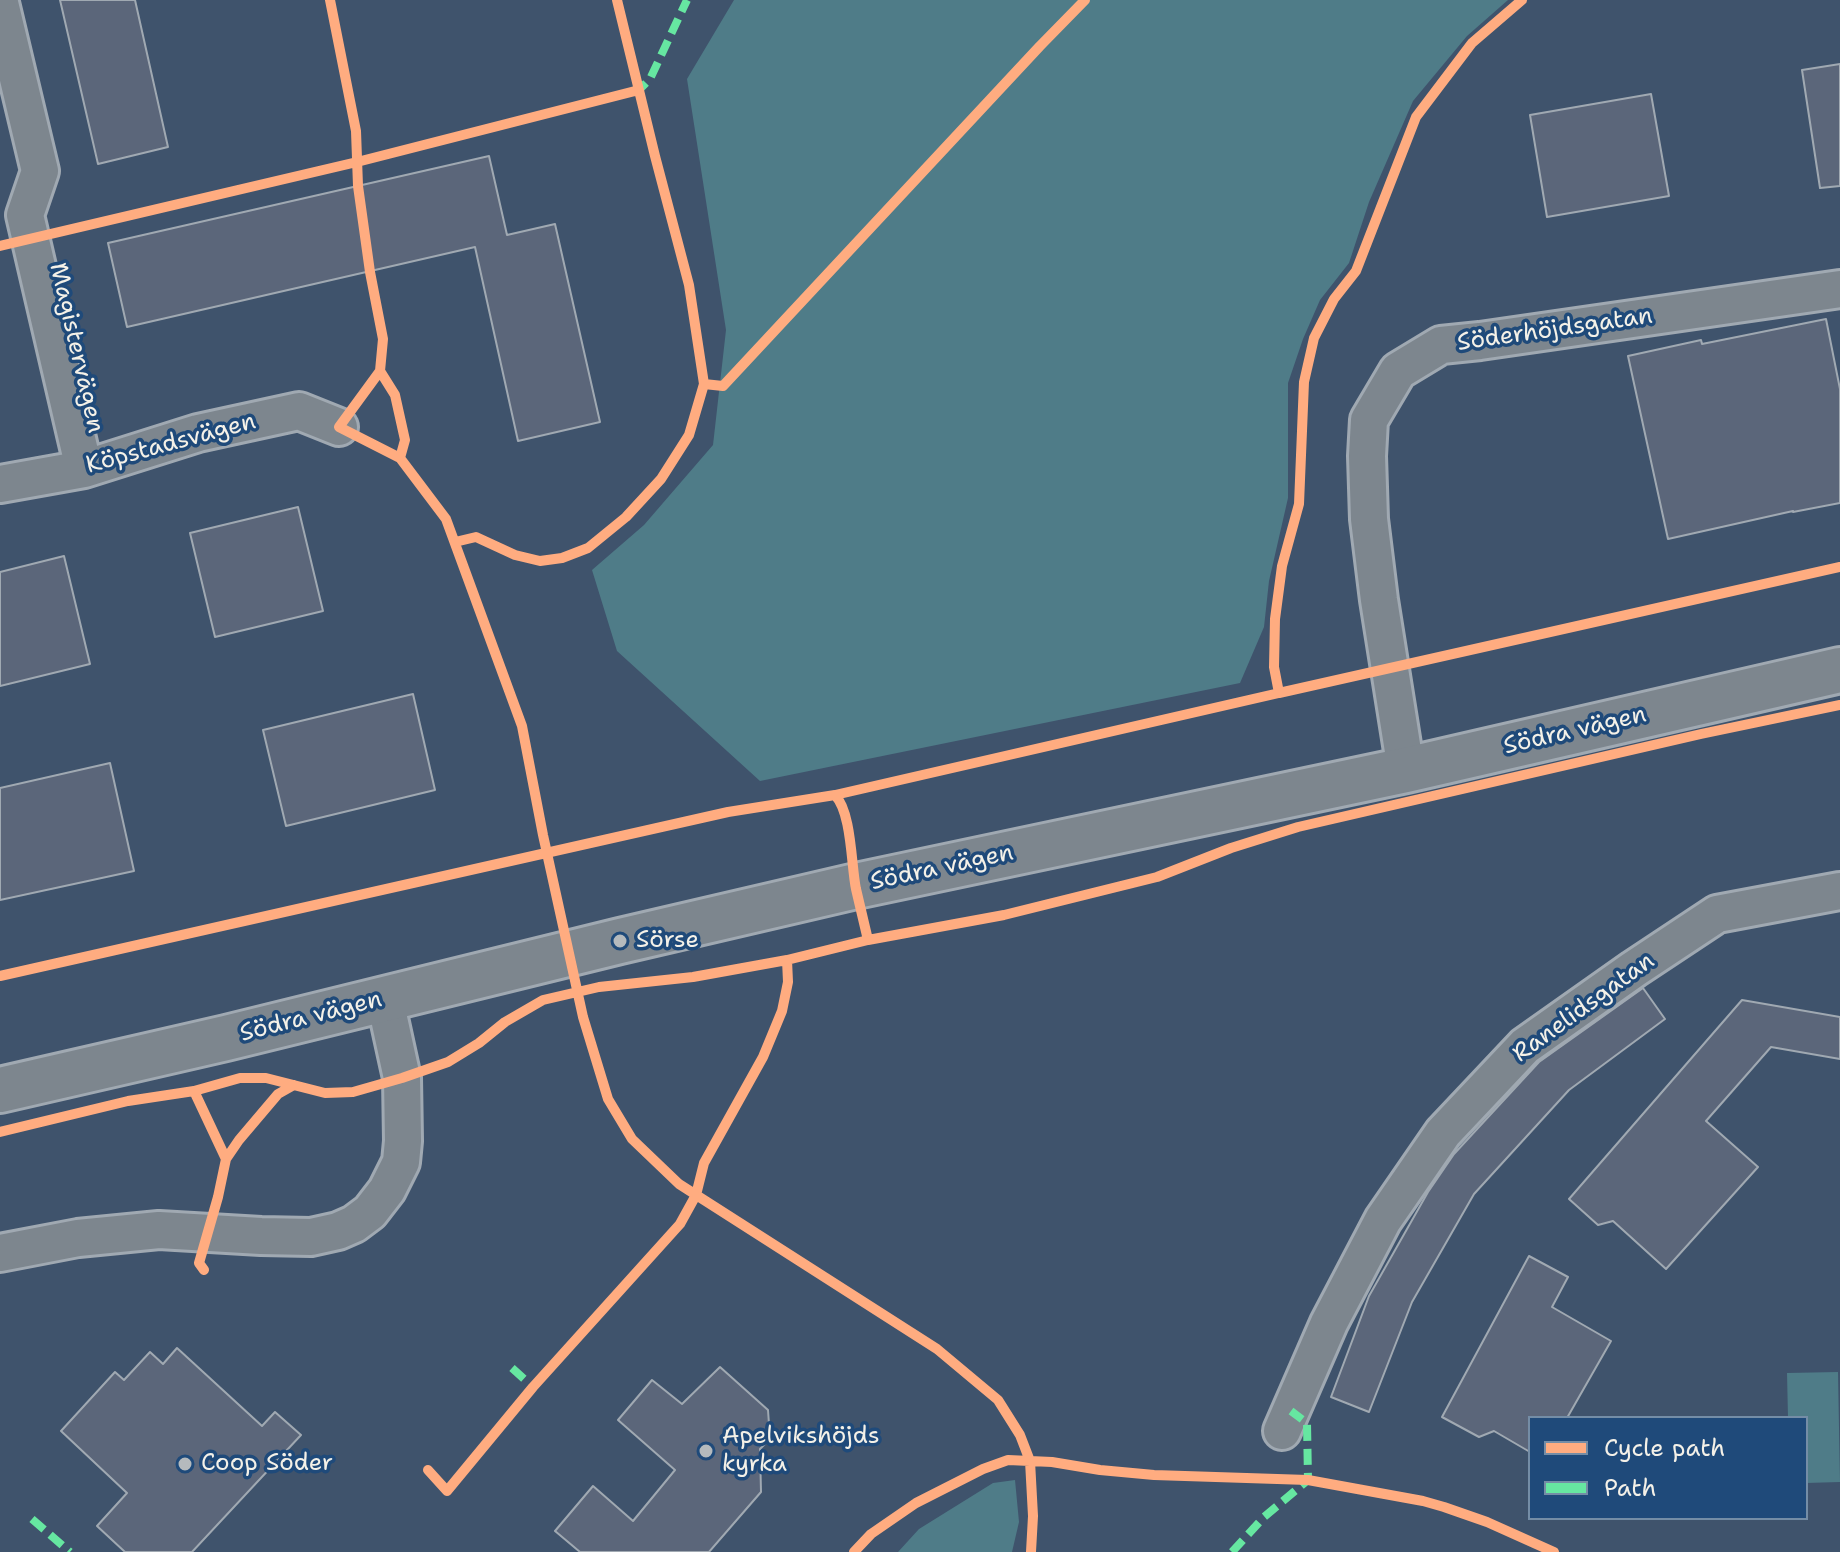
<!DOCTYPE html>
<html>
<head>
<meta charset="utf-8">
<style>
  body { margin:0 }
  #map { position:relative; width:1840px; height:1552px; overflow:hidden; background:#3f536c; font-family:"Shantell Sans",sans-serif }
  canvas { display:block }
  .legend { position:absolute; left:1528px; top:1416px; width:280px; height:104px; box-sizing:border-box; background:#1f4a7a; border:2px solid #748da6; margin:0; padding:10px 14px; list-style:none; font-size:24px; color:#f4f1e8 }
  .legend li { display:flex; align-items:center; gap:16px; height:40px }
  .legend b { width:40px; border:2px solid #748da6 }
</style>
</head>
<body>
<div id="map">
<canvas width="1840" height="1552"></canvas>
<ul class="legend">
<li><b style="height:10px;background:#ffac80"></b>Cycle path</li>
<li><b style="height:10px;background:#66e7a1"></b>Path</li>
</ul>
</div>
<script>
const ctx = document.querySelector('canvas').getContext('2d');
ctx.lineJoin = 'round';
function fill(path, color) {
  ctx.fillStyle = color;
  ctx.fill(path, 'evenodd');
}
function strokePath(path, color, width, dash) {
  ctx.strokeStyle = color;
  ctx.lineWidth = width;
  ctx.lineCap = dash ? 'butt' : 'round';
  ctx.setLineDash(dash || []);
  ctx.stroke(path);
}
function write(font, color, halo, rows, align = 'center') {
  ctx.font = font + ' "Shantell Sans",sans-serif';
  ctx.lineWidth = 7;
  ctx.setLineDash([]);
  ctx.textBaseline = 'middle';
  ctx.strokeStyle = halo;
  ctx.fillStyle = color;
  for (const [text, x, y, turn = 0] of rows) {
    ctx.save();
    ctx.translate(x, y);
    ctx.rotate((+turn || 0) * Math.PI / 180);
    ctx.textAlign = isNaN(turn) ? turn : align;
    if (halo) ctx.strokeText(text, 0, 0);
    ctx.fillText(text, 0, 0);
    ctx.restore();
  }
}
fill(new Path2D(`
  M734,0H1508L1467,36L1413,101L1369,202L1349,263L1320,300L1303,339L1288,383V498L1269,581L1264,627L1240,683L760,781L617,651L592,570L644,525L713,445L726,330L687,79Z
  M1838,1372L1840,1482L1806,1483V1418H1788L1787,1373Z
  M1015,1480L1019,1522L1012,1552H898L919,1529L993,1483Z`), '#4f7c88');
const building = new Path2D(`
  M60,0H135L168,147L98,164Z
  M1840,64V186L1820,188L1802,70Z
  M1651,94L1669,196L1547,217L1530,115Z
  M489,156L507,235L555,224L600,422L518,441L475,247L127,327L108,243Z
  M1826,319L1840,389V503L1793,512V511L1668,539L1628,356L1701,340L1702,344Z
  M298,507L323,611L215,637L190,533Z
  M64,556L90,664L0,686V572Z
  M413,694L435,790L286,826L263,730Z
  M110,763L134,871L0,900V788Z
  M1643,988L1665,1019L1569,1090L1474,1194L1412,1302L1369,1412L1331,1397L1369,1296L1428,1192L1454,1154L1539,1062Z
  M1742,1000L1840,1017V1059L1771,1047L1706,1121L1758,1167L1666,1269L1613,1221L1598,1225L1569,1199Z
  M1529,1256L1568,1277L1552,1307L1611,1341L1567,1418H1530V1452L1494,1431L1479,1437L1442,1417Z
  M177,1348L262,1426L275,1412L301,1435L192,1552H125L97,1526L127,1493L61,1431L115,1372L124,1380L150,1352L163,1364Z
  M720,1367L768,1410L770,1439L760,1449L761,1492L709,1552H580L555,1531L593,1486L633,1521L675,1470L618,1420L652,1380L682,1404Z`);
fill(building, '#5b667a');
strokePath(building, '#a0a9b2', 2);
const minor = new Path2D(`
  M0,3L40,171L25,215L84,469
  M0,484L84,469L198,433L299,411L339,427
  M1406,770L1379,600L1369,519L1367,456L1369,420L1398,371L1441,345L1480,341L1840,289
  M0,1253L78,1238L159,1230L261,1236L311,1237L338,1231L354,1224L370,1212L387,1190L401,1162L403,1141L402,1078L385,1000
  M1282,1431L1329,1323L1383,1220L1443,1133L1525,1046L1634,969L1717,914L1840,891`);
const tertiary = new Path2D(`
  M0,1090L226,1038L620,941L856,886L1406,770L1840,670`);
strokePath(minor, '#a0a9b2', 42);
strokePath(tertiary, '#a0a9b2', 50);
strokePath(minor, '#7d868e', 36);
strokePath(tertiary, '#7d868e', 44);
strokePath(new Path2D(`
  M633,91L639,90L650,79L687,0
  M512,1368L533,1387
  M32,1519L70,1552
  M1232,1552L1264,1517L1308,1480L1307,1423L1291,1411`), '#66e7a1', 8, [16, 8]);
strokePath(new Path2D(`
  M330,0L356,131L358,186L370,272L383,339L380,371L395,395L405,440L400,458L446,519L522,726L543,835L583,1017L608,1099L632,1139L679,1184L937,1349L998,1400L1020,1435L1030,1461L1033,1516L1031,1552
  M0,246L357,162L639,90
  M380,371L339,427L400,458
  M704,384L723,386L1040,46L1085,0
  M455,542L476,537L515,555L540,561L562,558L588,548L626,517L661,479L689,435L704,384L689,285L655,156L617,0
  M1279,693L1840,567
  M835,795C852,813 851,865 856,889C860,906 864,923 868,940
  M0,976L728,812L835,795L1279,693L1274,667L1275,619L1282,566L1299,504L1304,382L1314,338L1334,299L1356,271L1416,117L1472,43L1522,0
  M194,1091L226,1159L218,1197L199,1263L204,1270
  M0,1132L128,1101L194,1091L240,1078H266L325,1093L353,1092L402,1078L448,1062L479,1043L505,1022L543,1000L599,987L693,977L787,960L868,940L1004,915L1157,877L1231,848L1298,827L1701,734L1840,705
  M226,1159L239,1140L278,1094L294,1085
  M428,1470L447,1491L533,1387L680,1224L696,1195L704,1163L763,1057L782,1011L788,982L787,960
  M854,1552L871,1534L916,1503L983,1469L1008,1460L1052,1462L1100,1470L1154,1475L1308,1480L1423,1501L1444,1507L1487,1522L1554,1552`), '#ffac80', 10);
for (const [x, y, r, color] of [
  [620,941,8,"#b5babd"],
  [706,1451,8,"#b5babd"],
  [185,1464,8,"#b5babd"]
]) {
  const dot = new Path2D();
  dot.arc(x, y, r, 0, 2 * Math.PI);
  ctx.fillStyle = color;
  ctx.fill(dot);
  strokePath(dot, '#1f4a7a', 3);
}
write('24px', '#f4f1e8', '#1f4a7a', [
  ["Söderhöjdsgatan",1555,330,-8],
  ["Magistervägen",76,348,77],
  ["Köpstadsvägen",171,444,-15],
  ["Södra vägen",1575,731,-13],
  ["Södra vägen",942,868,-12],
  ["Ranelidsgatan",1584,1008,-36],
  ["Södra vägen",311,1017,-14]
]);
write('24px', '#f4f1e8', '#1f4a7a', [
  ["Sörse",636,941],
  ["Apelvikshöjds",722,1437],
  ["kyrka",722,1465],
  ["Coop Söder",201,1464]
], 'left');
</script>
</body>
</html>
